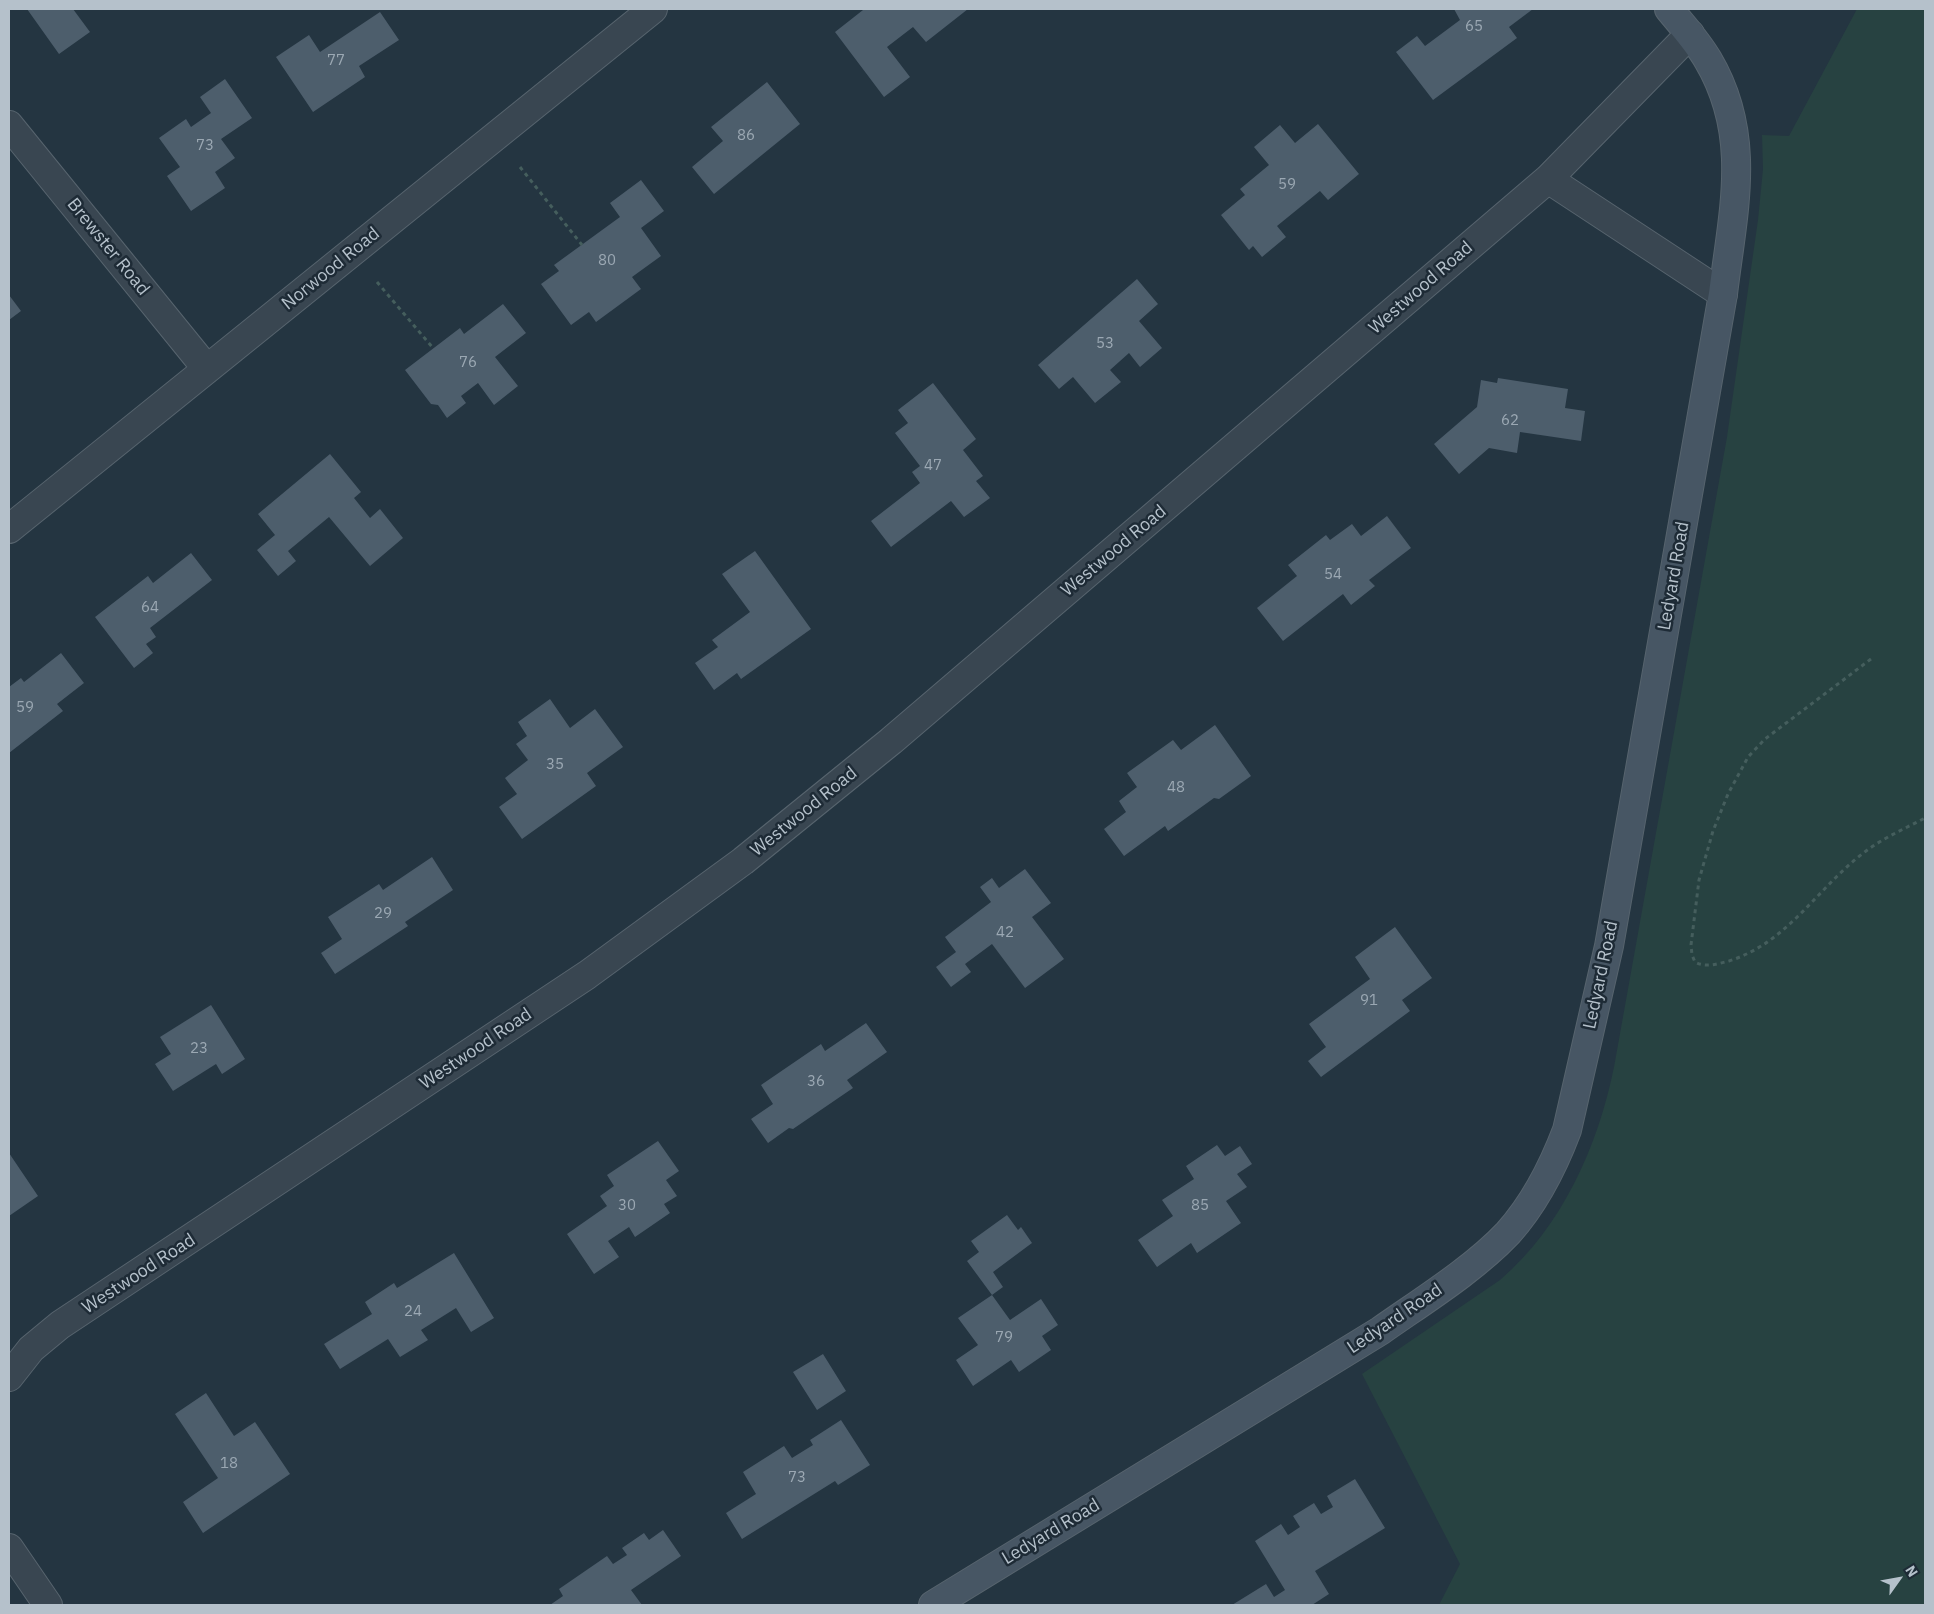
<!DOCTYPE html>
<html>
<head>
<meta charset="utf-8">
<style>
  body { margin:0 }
  #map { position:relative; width:1934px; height:1614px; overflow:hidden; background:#243541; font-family:"IBM Plex Sans",sans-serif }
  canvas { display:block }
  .frame { position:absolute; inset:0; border:10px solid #b5c1cb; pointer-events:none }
  .north { position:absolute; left:1874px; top:1554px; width:50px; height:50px; -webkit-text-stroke:4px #1e2b36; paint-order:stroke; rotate:58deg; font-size:14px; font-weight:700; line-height:20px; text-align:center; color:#b5c1cb }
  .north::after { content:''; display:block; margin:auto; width:18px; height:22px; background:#b5c1cb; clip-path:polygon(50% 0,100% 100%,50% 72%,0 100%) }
</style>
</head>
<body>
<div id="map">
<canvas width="1934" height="1614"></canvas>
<div class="frame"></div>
<div class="north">N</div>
</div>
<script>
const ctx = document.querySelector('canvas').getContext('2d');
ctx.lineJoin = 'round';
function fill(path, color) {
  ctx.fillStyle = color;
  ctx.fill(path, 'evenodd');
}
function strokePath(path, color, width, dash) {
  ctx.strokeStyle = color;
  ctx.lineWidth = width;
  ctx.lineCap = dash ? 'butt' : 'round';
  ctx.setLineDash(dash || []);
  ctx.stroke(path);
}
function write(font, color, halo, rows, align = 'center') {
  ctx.font = font + ' "IBM Plex Sans",sans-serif';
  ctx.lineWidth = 5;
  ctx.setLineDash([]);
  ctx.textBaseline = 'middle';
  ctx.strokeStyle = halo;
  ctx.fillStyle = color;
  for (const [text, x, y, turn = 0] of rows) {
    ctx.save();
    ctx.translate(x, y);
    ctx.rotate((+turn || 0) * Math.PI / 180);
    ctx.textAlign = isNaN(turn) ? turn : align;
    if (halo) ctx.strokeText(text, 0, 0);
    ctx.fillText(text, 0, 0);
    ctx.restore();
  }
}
fill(new Path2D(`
  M1857,9H1925V1605H1439L1460,1564L1362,1374L1500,1280C1562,1227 1598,1146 1614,1067L1727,437L1758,220L1763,169L1762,135L1789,136Z`), '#274241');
fill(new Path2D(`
  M27,9H73L90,32L59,54Z
  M861,9H968L926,42L913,27L887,47L910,77L884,97L835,32L863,10Z
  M1454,9H1533L1509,27L1517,38L1433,100L1396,52L1417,36L1425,46L1460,20Z
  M380,12L399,40L359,66L365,77L313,112L276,57L309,35L320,52Z
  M225,79L252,118L221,139L235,158L215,172L225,188L191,211L167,176L180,167L159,138L186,119L191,127L211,113L200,97Z
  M767,82L800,124L714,194L692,167L723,141L711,127Z
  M1318,124L1359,174L1328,200L1320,191L1277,226L1286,237L1262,257L1253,246L1249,250L1221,215L1245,195L1240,189L1269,165L1254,147L1280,125L1295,143Z
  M641,180L664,211L641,228L661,256L632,277L641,289L596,322L589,312L571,325L541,284L559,271L554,265L620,217L610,203Z
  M1137,279L1158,304L1139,321L1162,348L1140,367L1129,353L1110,370L1121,382L1095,403L1073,377L1059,389L1038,365Z
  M9,295L21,311L9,320Z
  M503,304L526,333L495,357L518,386L494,405L478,383L461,396L466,403L447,418L438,405L431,404L405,370L460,328L464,334Z
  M1498,378L1568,389L1565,408L1585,411L1581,441L1520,432L1517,453L1489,448L1459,474L1434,444L1477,407L1481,380L1497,383Z
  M933,383L976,439L963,450L983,476L976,481L990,498L964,517L951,501L891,547L871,521L920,483L912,472L920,466L895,433L908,423L898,410Z
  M330,454L361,492L354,498L370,518L380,509L403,538L370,566L329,517L288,551L296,561L278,576L257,550L275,535L258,514Z
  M1387,516L1411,548L1369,580L1375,586L1351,605L1343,594L1283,641L1257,608L1297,576L1288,565L1326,535L1330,540L1352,524L1361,536Z
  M755,551L811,629L741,679L737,673L714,690L695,663L718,647L712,640L750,612L722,574Z
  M191,553L212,580L150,628L156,637L146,644L153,653L134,668L95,617L148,576L153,583Z
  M61,653L84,683L57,704L63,711L9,753V687L21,678L24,682Z
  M550,699L570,728L595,709L623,747L587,773L596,786L522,839L499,807L517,794L505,778L528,760L516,744L527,736L518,722Z
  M1215,725L1251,776L1219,799L1214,798L1168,831L1165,826L1124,856L1104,829L1126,812L1119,801L1137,787L1127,773L1173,740L1181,750Z
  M432,857L453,890L405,922L408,926L335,974L321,953L342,939L328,917L379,884L383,890Z
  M1025,869L1051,903L1032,917L1064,959L1025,988L992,944L965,964L971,972L951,987L936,967L956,952L945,937L991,902L980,887L992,878L999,888Z
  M1395,927L1432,978L1402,1000L1410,1011L1321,1077L1308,1061L1326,1047L1309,1024L1370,979L1355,957Z
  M211,1005L245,1059L222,1074L216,1064L173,1091L155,1064L171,1054L160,1037Z
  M866,1023L887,1052L847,1080L853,1088L793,1129L789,1128L768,1143L751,1119L773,1104L761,1085L821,1044L825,1051Z
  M658,1141L679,1171L666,1180L677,1196L664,1204L670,1213L635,1237L629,1227L608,1241L619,1257L594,1274L567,1234L607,1206L600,1196L614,1186L607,1175Z
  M1217,1145L1225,1156L1240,1146L1252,1164L1237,1174L1247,1187L1226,1201L1241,1223L1197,1253L1191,1243L1157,1267L1138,1240L1173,1216L1162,1200L1194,1179L1186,1166Z
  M9,1153L38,1196L9,1216Z
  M1007,1215L1018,1230L1021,1227L1032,1243L993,1272L1003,1287L992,1295L1010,1320L1041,1299L1058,1325L1042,1336L1051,1350L1019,1372L1011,1360L973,1386L956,1360L978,1345L958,1318L992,1295L967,1261L979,1252L971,1241Z
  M454,1253L494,1318L471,1332L456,1308L421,1330L428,1340L400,1357L388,1339L340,1369L324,1344L372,1314L365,1302L394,1283L397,1288Z
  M823,1354L846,1391L817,1410L793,1372Z
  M206,1393L234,1436L255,1422L290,1474L203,1533L183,1502L218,1478L175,1414Z
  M841,1420L870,1465L838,1485L835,1481L742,1539L726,1513L756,1494L743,1472L784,1446L792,1458L813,1445L810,1440Z
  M1355,1479L1385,1528L1315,1571L1329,1594L1312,1605H1232L1266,1584L1274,1597L1285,1590L1255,1541L1281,1524L1288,1535L1300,1527L1293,1516L1314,1503L1321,1514L1333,1507L1327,1496Z
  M663,1530L681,1556L631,1590L642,1605H550L563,1596L559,1589L607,1556L613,1564L627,1555L622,1548L644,1533L649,1540Z`), '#4d5e6c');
const street = new Path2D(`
  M9,125L207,369
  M1548,179L1723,294
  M9,529L653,9
  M9,1377L31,1349L60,1325L587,975L743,861L891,741L1548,179L1690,34
  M9,1548L48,1605`);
const secondary = new Path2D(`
  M933,1605L1380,1331C1421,1302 1473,1270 1508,1233C1534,1204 1553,1167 1567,1130L1609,946L1723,294C1733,211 1753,136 1708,60C1697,41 1682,25 1669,9`);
strokePath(street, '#57646e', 30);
strokePath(secondary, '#57646e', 30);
strokePath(new Path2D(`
  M520,167L582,245
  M377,282L433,348
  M1871,659L1765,739L1748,757L1728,794L1713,831L1699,880L1691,945L1692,955L1695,962C1706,968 1717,964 1729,961C1788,942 1815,891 1862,854C1881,839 1904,829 1925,818`), '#455e5d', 3, [4, 4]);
strokePath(street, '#394651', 28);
strokePath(secondary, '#475664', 28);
write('15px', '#9ba8b3', null, [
  ["65",1474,27],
  ["77",336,61],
  ["86",746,136],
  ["73",205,146],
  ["59",1287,185],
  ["80",607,261],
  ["53",1105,344],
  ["76",468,363],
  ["62",1510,421],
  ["47",933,466],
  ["54",1333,575],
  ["64",150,608],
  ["59",25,708],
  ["35",555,765],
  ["48",1176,788],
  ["29",383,914],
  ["42",1005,933],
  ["91",1369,1001],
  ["23",199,1049],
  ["36",816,1082],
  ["30",627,1206],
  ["85",1200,1206],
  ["24",413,1312],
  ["79",1004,1338],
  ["18",229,1464],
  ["73",797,1478]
]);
write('18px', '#b5c1cb', '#1e2b36', [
  ["Brewster Road",108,247,51],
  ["Norwood Road",331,269,-39],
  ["Westwood Road",1421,288,-41],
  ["Westwood Road",1114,551,-40],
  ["Ledyard Road",1674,576,-80],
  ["Westwood Road",804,812,-39],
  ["Ledyard Road",1601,975,-78],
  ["Westwood Road",476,1049,-34],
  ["Westwood Road",139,1274,-33],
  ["Ledyard Road",1395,1319,-34],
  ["Ledyard Road",1051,1532,-31]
]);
</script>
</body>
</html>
